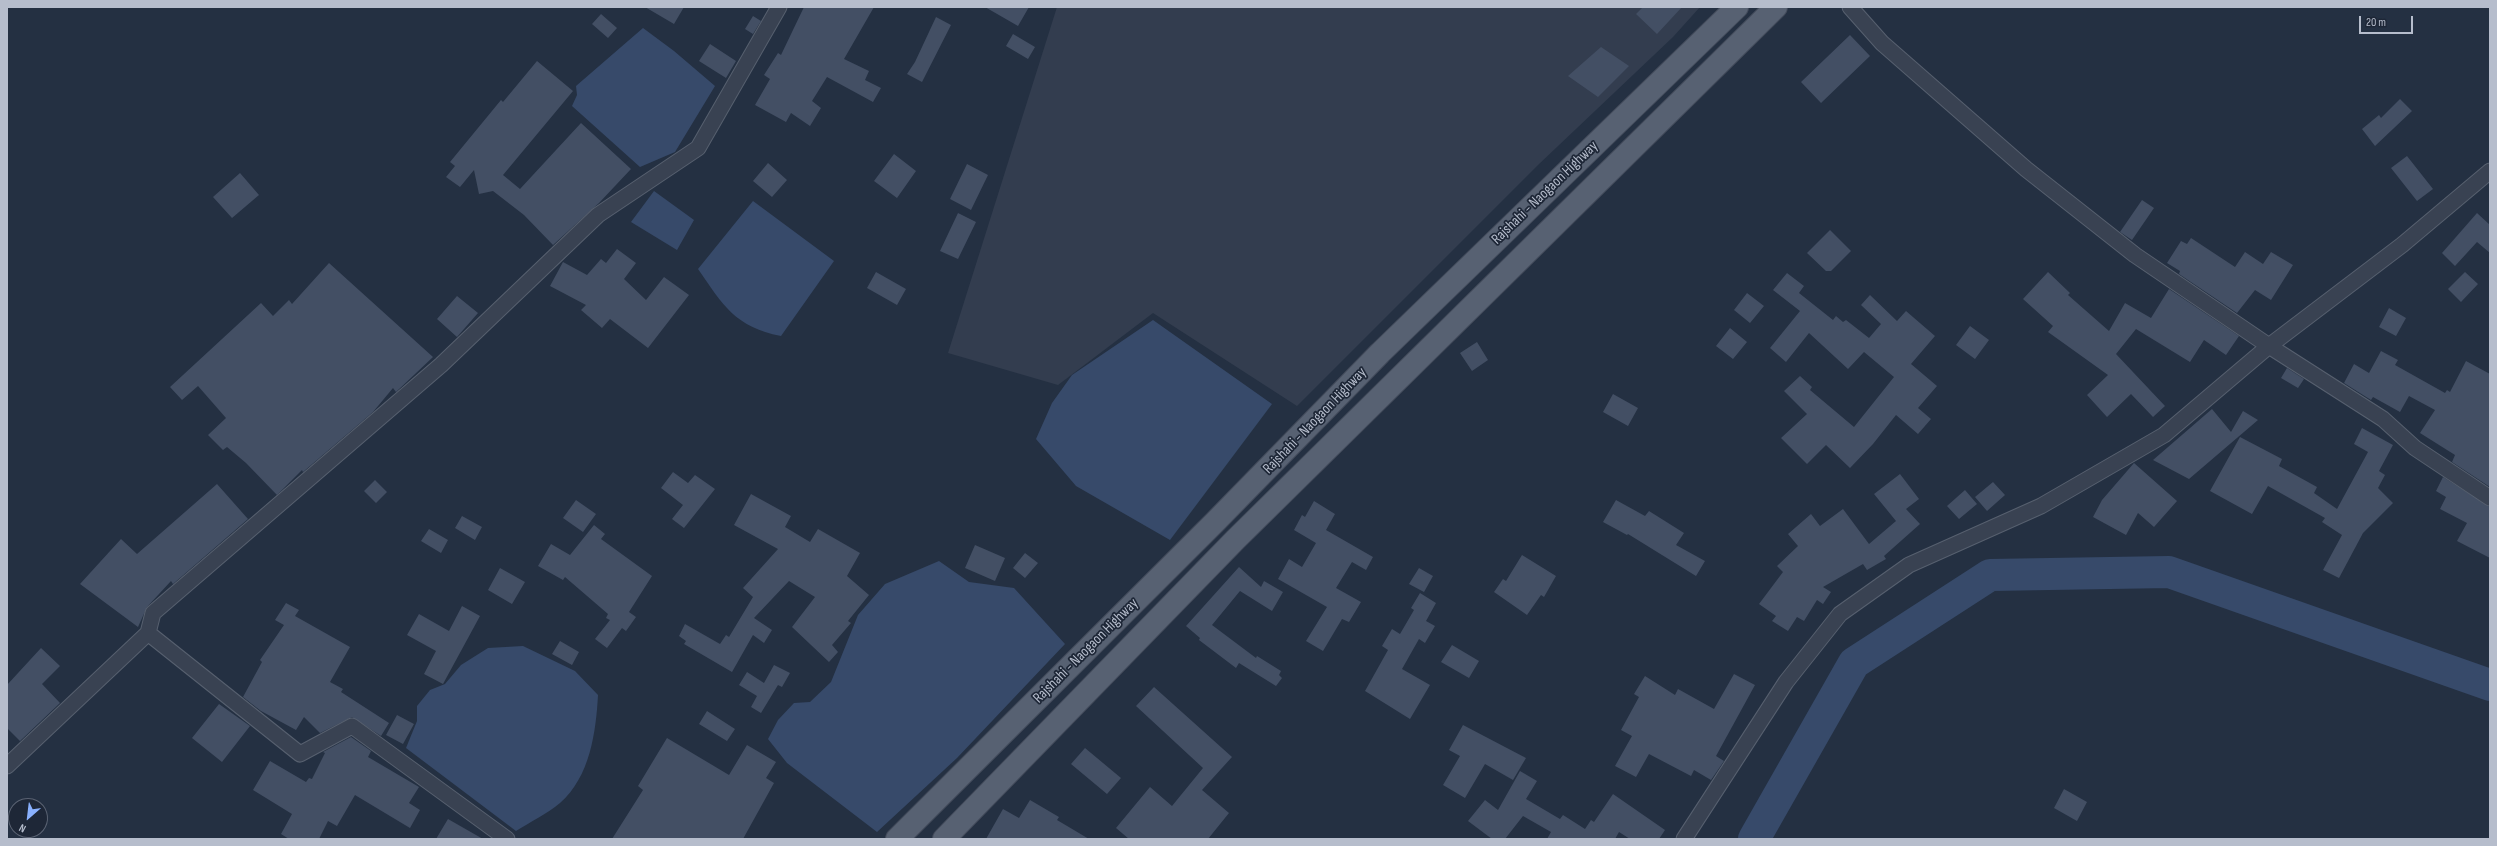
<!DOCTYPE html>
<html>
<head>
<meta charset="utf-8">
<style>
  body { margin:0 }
  #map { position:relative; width:2497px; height:846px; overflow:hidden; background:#243042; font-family:"Sofia Sans Condensed",sans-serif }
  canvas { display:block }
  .frame { position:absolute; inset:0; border:8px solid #b6bdcc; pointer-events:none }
  .north { position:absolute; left:8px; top:798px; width:40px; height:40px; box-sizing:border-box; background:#1e2737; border:1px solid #5b6373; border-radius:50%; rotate:208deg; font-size:11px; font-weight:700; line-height:16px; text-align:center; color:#b6bdcc }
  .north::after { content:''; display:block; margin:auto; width:14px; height:18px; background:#89b0fd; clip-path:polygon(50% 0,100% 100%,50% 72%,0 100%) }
  .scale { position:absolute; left:2359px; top:16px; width:54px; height:18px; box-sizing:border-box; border:2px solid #b6bdcc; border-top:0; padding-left:5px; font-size:12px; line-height:14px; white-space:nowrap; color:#b6bdcc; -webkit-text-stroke:3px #1e2737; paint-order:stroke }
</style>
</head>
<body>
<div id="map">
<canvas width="2497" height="846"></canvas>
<div class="frame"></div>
<div class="north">N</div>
<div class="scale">20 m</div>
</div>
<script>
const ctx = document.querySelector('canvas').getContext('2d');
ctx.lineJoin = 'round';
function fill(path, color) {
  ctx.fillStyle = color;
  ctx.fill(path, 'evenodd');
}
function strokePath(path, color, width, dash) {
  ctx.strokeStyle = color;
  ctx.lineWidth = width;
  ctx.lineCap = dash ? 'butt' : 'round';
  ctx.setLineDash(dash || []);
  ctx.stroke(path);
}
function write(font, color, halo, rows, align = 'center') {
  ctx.font = font + ' "Sofia Sans Condensed",sans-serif';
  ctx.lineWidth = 3.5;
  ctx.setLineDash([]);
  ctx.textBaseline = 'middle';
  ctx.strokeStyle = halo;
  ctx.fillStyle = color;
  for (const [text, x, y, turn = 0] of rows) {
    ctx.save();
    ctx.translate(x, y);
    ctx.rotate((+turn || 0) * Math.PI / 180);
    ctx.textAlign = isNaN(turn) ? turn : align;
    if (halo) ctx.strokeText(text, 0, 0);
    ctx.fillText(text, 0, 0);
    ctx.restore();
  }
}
fill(new Path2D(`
  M1057,7H1700L1673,37L1538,165L1297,406L1153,313L1058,385L948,353Z`), '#333d4f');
fill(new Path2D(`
  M643,28L674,51L715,86L675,152L640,167L572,106L577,95L576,86Z
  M654,191L694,220L677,250L631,222Z
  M753,201L834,261L781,336C735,327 723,305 698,269Z
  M1153,320L1272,404L1170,540L1076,486L1036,439L1052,403L1072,375Z
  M939,561L969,582L1014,588L1065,644L957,758L877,832L787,763L768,739L778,720L794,703L810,702L831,682L858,615L885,584Z
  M523,646L575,671L598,695C596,732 590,777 560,803C547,814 530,822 516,831L406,748L417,721V706L430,690L445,684L461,665L488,648Z`), '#374a6a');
strokePath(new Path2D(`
  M1754,839L1854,663L1990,575L2169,572L2490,685`), '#374a6a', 32);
fill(new Path2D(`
  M645,7H684L674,24Z
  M804,7H874L844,59L869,71L865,80L881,88L873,102L827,77L812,101L821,108L810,126L791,113L786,122L755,105L770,79L764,75L778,53L781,55Z
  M985,7H1029L1018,26Z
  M1643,7H1682L1657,34L1636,14Z
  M601,14L617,28L608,38L592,24Z
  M753,16L761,21L753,34L745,29Z
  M936,17L951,25L922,82L907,74L915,62Z
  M1013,34L1035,47L1028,59L1006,46Z
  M1850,35L1870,56L1821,103L1801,82Z
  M710,44L736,61L726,78L699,61Z
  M1601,47L1629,66L1598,97L1568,76Z
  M537,61L573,91L503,175L520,189L581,123L631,169L599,203L553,245L524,215L493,191L479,194L474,170L460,187L446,177L455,166L450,162L501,100L503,102Z
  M2400,99L2412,111L2375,146L2362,129L2379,115L2381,118Z
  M894,154L916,171L897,198L874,181Z
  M2407,156L2433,189L2417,201L2391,168Z
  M768,163L787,180L772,197L753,181Z
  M967,164L988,175L971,210L950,199Z
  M240,173L259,195L232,218L213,197Z
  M2142,200L2154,208L2132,240L2120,232Z
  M958,213L976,222L958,259L940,251Z
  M2477,213L2490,225V253L2477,242L2455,266L2442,253Z
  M1830,230L1851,251L1831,271H1826L1807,253Z
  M2191,238L2235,267L2245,252L2263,264L2271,252L2293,265L2271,300L2255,290L2237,313L2179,274L2180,271L2167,263L2181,241L2187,244Z
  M617,249L636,263L624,279L646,300L664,277L689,295L648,348L610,319L602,328L581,310L586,305L550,286L563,262L587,275L601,259L606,263Z
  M329,263L433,357L396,392L393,388L373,412L303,472L302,470L277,495L246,463L227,447L223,450L208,435L226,418L198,386L182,400L170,387L261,303L273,316L289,300L292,304Z
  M876,272L906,289L897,305L867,288Z
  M2048,272L2070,293L2068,295L2109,331L2125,303L2151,318L2169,289L2239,336L2226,355L2204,340L2190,362L2136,329L2116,354L2165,406L2153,417L2131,394L2107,417L2087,395L2108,375L2048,332L2053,326L2023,299Z
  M2465,272L2478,284L2461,302L2448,289Z
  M1787,273L1804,286L1799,293L1833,320L1836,316L1843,322L1846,320L1869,338L1881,324L1861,305L1870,295L1897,321L1906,311L1935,336L1911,364L1937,386L1918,408L1931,419L1918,434L1896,415L1873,444L1850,468L1826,445L1807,464L1781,438L1807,414L1784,391L1800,376L1812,387L1810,390L1854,427L1894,377L1864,352L1848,369L1809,333L1786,362L1770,348L1800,311L1773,290Z
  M1747,293L1764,306L1750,323L1734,310Z
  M457,296L478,313L457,337L437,319Z
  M2389,308L2406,318L2396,336L2379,327Z
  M1970,326L1989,340L1975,359L1956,345Z
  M1730,328L1747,342L1733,359L1716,346Z
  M1477,342L1488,360L1472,371L1460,353Z
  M2381,351L2398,360L2395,365L2445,393L2447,390L2450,392L2466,361L2490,374V487L2452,462L2455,455L2420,433L2435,410L2409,396L2400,412L2373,397L2371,400L2344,383L2354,364L2369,373Z
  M2287,368L2304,379L2298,388L2281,378Z
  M1613,394L1638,408L1628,426L1603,412Z
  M2212,409L2231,432L2243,411L2258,420L2189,479L2153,460Z
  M2362,428L2393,445L2379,471L2385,475L2378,488L2393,503L2363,533L2339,578L2323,570L2342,535L2322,522L2325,518L2268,486L2252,514L2210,491L2240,437L2282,459L2279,466L2317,487L2314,493L2337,509L2368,452L2354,444Z
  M2134,463L2177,501L2154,527L2138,513L2126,535L2093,517L2102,500Z
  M673,472L688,483L695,475L715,489L684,528L672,519L683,505L661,488Z
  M1900,474L1919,499L1906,509L1920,524L1884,556L1886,559L1867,570L1863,564L1823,587L1831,592L1823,604L1817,600L1804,621L1797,617L1788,631L1772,621L1776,616L1759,604L1783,572L1777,566L1798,546L1788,534L1811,514L1820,526L1843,509L1869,544L1896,521L1874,494Z
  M2443,477L2490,507V558L2457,541L2467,523L2440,509L2446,497L2436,491Z
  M375,480L387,492L376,503L364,491Z
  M1993,482L2005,495L1987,511L1975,497Z
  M217,484L248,519L173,584L171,581L147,607L138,627L80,584L121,539L137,554Z
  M1965,490L1977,504L1959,519L1947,506Z
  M751,494L791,516L785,527L810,542L818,529L860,553L847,576L869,595L848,621L851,623L832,645L838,652L829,662L792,627L815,597L789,581L754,618L772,630L764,643L753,635L732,672L684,644L686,641L679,636L685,624L720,644L726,635L729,637L753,597L743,588L778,549L734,525Z
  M576,500L596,514L583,532L563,518Z
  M1616,500L1645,516L1649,511L1684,533L1676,545L1705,561L1696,576L1628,534L1627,535L1603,522Z
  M1314,501L1335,514L1326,530L1373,557L1366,570L1352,562L1336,588L1361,602L1349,622L1342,619L1323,651L1306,641L1327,607L1278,579L1289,559L1302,567L1316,543L1294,530L1302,515L1305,517Z
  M462,516L482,527L475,540L455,528Z
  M594,525L605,534L601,539L652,576L629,612L636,617L626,631L622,628L607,648L595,639L610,620L606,618L608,614L565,577L563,580L538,566L551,544L570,555Z
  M429,529L448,540L441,553L421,541Z
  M975,545L1005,558L995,581L965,568Z
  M1025,553L1038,563L1025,578L1013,568Z
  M1522,555L1556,576L1544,597L1541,595L1527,615L1494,592L1503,579L1506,581Z
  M1239,567L1261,587L1264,581L1283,592L1272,611L1240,591L1212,625L1256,658L1257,656L1281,671L1279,675L1282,678L1276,686L1239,663L1236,668L1199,640L1200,638L1186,626Z
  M500,568L525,582L512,604L488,590Z
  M1419,568L1433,576L1424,592L1409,584Z
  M1420,593L1436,603L1426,621L1435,626L1425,643L1419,639L1402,669L1430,685L1410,719L1365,691L1388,650L1382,646L1392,629L1400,634L1414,610L1411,608Z
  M286,603L299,610L295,616L350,647L330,682L343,689L341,692L389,723L381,736L352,717L320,733L304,717L296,730L261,711L243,697L262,662L260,660L284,625L275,620Z
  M462,606L480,616L443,684L424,674L436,651L407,635L419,614L449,631Z
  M560,641L579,652L572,665L552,654Z
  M1452,645L1479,661L1469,678L1441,662Z
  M41,648L60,666L42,684L60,703L20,741L7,728V685Z
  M774,665L790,673L782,687L778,685L761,713L751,707L757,696L739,685L747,672L764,683Z
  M1734,674L1755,685L1716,756L1724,761L1711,780L1694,770L1691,776L1649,754L1636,777L1615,766L1632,736L1621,730L1639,697L1634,694L1645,676L1675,695L1678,689L1714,709Z
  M1154,687L1232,757L1202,790L1229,813L1208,839H1129L1116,828L1150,787L1172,806L1203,768L1136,706Z
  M219,704L250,726L222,762L192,738Z
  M707,711L735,729L727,741L699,724Z
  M397,715L414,724L403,744L386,735Z
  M1463,725L1526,758L1513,780L1485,764L1465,798L1443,785L1460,756L1449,750Z
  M351,737L371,751L368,757L419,787L409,803L420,810L410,828L355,795L337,826L328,821L319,839H289L281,834L292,814L253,790L270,761L306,782L309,778L312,779L325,753L323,752Z
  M667,738L729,775L747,745L776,762L766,778L774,783L743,839H612L643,790L638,786Z
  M1085,748L1121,778L1107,794L1071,764Z
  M1520,771L1537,781L1526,799L1560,819L1563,815L1585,829L1591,820L1594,822L1613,794L1665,830L1659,839H1630L1619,832L1615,839H1547L1551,832L1523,816L1505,839H1492L1468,821L1485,800L1498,810Z
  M2064,789L2087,802L2077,821L2054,808Z
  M1030,800L1059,817L1057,820L1089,839H986L1003,809L1019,818Z
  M448,819L483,839H436Z`), '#434f64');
const street = new Path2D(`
  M1850,7L1882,43L2026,169L2135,255L2269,346L2383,419L2415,448L2490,498
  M7,766L148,633
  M507,839L352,726L300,754L148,633L153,613L441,365L598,215L698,148L779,7
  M1684,839L1786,682L1840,614L1909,565L2041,506L2164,435L2269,346L2402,245L2490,171`);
const primary = new Path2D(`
  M897,839L1216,521L1380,353L1737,7
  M944,839L1235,540L1776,7`);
strokePath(street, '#57606f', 17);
strokePath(primary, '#434b5b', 24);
strokePath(street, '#394252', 15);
strokePath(primary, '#576172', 22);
write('15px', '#b6bdcc', '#1e2737', [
  ["Rajshahi - Naogaon Highway",1545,193,-44],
  ["Rajshahi - Naogaon Highway",1315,421,-46],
  ["Rajshahi - Naogaon Highway",1086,651,-45]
]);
</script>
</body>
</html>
